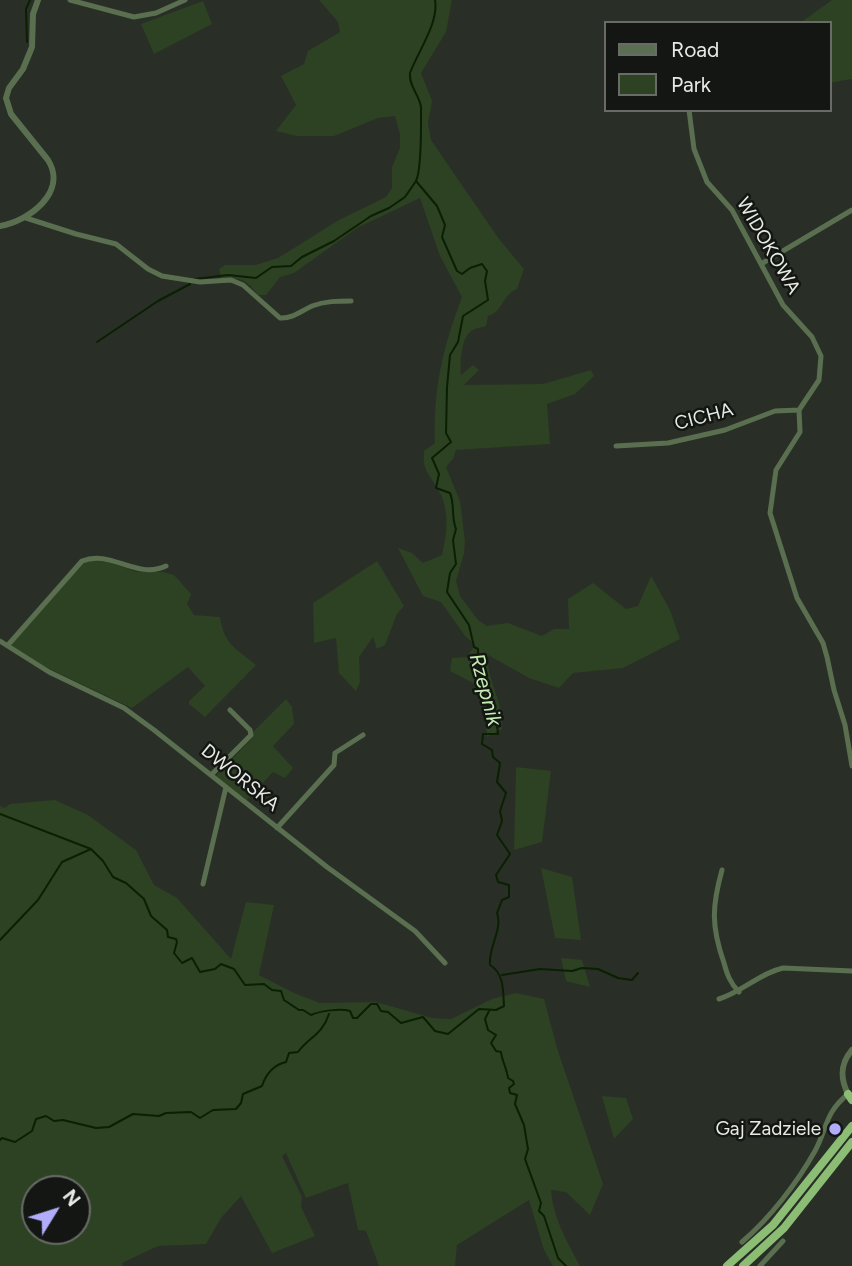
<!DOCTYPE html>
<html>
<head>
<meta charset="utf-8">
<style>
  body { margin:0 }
  #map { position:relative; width:852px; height:1266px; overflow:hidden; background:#292f26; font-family:Figtree,sans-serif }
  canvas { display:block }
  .legend { position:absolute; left:604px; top:21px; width:228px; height:91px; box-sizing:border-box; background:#131612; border:2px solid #686b66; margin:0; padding:9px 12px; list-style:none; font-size:21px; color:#e7ebe5 }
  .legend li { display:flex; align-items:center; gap:14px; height:35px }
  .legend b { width:35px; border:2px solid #686b66 }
  .north { position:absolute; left:21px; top:1175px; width:70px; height:70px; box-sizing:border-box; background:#131612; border:2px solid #686b66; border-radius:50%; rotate:52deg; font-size:19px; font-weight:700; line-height:28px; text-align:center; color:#e7ebe5 }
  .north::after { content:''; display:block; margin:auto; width:24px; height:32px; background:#b1adfa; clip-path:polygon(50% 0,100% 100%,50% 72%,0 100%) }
</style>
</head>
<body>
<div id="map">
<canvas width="852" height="1266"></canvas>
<ul class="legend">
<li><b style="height:9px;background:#5a6f50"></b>Road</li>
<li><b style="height:19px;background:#2d4123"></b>Park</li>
</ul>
<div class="north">N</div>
</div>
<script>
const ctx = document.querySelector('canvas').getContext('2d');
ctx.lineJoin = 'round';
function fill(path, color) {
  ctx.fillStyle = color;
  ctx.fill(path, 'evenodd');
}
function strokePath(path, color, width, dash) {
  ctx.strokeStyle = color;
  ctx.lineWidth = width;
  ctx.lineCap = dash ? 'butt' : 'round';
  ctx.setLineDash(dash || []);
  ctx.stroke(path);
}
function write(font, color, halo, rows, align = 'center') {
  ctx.font = font + ' Figtree,sans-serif';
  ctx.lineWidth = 5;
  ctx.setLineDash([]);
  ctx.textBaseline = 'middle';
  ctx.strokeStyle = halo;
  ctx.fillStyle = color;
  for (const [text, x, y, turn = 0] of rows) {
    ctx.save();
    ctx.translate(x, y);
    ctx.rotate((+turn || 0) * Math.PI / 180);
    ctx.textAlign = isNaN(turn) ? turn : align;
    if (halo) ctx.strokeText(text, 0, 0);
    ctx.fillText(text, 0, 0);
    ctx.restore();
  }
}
fill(new Path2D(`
  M319,0H452L446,32L421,73L432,101L428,123L431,140L499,239L524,269L517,289C501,296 504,311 488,316L486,326C481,328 474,328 470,332C461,340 460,363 461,375L473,365L479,370L464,385L543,384L591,370L594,376L575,394L547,404L550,444L456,450L453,459L446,467L460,501L465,541L464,553L456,581L460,596L478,620L487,626L508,623L542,636L554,629H569L568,599L593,583L626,609L638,606L651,576L670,610L680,639L623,668L573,673L559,688L529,678L488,655C486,681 505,703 502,729L487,737L485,709L475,684L450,671L452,658L467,657L475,645L465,636L441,602L423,596L398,548L412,553L423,563L442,555C447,532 450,513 439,491C430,474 422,472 424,451L435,443C433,389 443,347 462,297L440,256L420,198L357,228L294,273L280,277L266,295H258C246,280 241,276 222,280L219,269L225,265H256L278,258L339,220L386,197L392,188V167L400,148V134L395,116L378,118L334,136H297L276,131L296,105L281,76L304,64L308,51L340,32L338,22Z
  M832,0H852V79L829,83V23H800Z
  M203,1L212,24L154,54L141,24Z
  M98,558L137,572H163L174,575L191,594L187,604L194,615L220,617C224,645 236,648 256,665L205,717L189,704V701L205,686L188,667L132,708L41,665L12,646V643L80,565L87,560Z
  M377,561L404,606L397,614L385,645L377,649L373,637L359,657L360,682L356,691L339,673L336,638L314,643L313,603Z
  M286,699L292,707L294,724L273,746L293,768L285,778L273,772L247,800L216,776L253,737V732Z
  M516,767L551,771L542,842L514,850Z
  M55,800L88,815L136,850L154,885L177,898L231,959L246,902L274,905L259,975L294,993L320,1003L376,1002L432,1018L451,1019L492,999L516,993L544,999L557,1048L603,1184L590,1215L566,1192L551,1190C553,1218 567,1241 580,1266H553L544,1250L529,1200L457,1245L455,1266H379L366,1231L358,1230L348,1183L306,1198L286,1153L282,1156L302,1197L301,1207L315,1236L272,1253L241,1196L221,1218L206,1244L158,1246L122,1263L123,1266H0V806L5,808L10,804ZM35,1189H77V1231H35Z
  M541,868L572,877L581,940L555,938Z
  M561,958L582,960L590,987L566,981Z
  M602,1096L626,1098L633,1119L614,1139Z`), '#2d4123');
strokePath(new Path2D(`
  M27,42L26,9L30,0
  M195,279L228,275L256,278L272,267L291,266L302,257L334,241L371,216L389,208L405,197L416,181
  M97,342L158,301L190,284
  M0,814L91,849L103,861L113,877L126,883L144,899L151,916L167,930L168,937L176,939L177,942L174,953L182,963L192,958L200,972L215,969L221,964L234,969L245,985L264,984L272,990L281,991L284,1000L299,1010H303L311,1015C320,1011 340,1008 350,1011L353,1018H357L371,1004H377L381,1011L388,1012L401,1023L423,1017L435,1031L448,1034L479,1009L496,1010L504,1006C503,991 504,973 490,965C488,948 503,929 497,913L502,900L509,897V885L498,882L496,875L510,854L497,835L502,821L500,811L506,793L497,782L500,763L493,757L492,750L482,744L483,734H498C497,718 493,720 488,707C480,690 478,667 478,649L474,647L469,625L447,592L450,573L456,564L453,540L456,529C451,517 455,505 450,493L436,488L439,474L432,458L451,442L446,433L447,387L450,355L458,342L463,316L488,300L485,281L487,271L482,264L470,268L462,274L457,271L442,237L445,225L437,206L416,181C422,169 421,123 421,107C419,94 409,87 410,73C418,51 439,23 435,0
  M0,940L38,900L62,862L91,849
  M502,975L540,969L572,971L582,968L598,969L618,978L632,980L638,973
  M489,1011L485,1019L488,1030L496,1035L491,1043L496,1051L501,1052C502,1061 507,1069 508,1078L513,1081L514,1084L509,1088L510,1093L517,1095L515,1104L524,1125L528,1149L525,1159L541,1203L539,1211L544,1216L558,1258L566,1266
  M0,1140L2,1138L15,1142L32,1131L36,1119L46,1116L54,1121L63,1120L96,1128L109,1127L133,1114L159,1116L166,1113L191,1112L200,1118L213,1110L236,1109L241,1103L243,1094L262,1086C266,1074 273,1065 286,1062L289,1053L298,1052C309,1037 322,1035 329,1014`), '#0b1f02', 2);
strokePath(new Path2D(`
  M70,0L134,17L156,13L185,0
  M689,110L694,149L707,182L732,210L783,305L812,337L821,356L819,380L799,410L800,432L776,470L770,513L797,598L823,643L827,657L834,690L845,725L852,766
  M26,218L76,234L116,244L148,269L162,276L200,282L231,280L243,285L280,318C292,319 301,311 312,306C325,301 338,301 351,301
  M761,264L852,210
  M616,446L668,443L725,430L775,411L799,410
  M0,641L49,672L124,708L154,730L327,867L415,931L445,963
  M8,645L82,561C111,549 136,580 166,566
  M211,775L251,735L250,730L230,710
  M277,828L334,765L335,753L363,735
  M722,870C712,906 711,926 724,963C727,974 730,983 739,992
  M203,884L226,787
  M719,999C742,992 760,973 783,968L852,971
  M742,1242C770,1218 797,1183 815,1151C828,1127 824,1114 848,1094
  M760,1266L783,1241`), '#5a6f50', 5);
strokePath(new Path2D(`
  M0,226C29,221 68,192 48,160L11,114L6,98L9,88L23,69L32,47L33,14L38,0
  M848,1094C840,1078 840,1064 852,1050`), '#5a6f50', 6);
strokePath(new Path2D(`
  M848,1094L852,1100
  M727,1266L773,1225L852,1126
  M743,1266L784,1228L852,1142`), '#8cbd75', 8);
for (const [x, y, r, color] of [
  [835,1129,7,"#b1adfa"]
]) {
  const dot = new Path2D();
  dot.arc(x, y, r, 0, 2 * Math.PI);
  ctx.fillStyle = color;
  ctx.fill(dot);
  strokePath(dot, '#131612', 2.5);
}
write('19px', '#e7ebe5', '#131612', [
  ["WIDOKOWA",768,246,60],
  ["CICHA",704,417,-15],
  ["DWORSKA",240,778,39]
]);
write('19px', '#e7ebe5', '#131612', [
  ["Gaj Zadziele",821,1129]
], 'right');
write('italic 21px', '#c5edb2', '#131612', [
  ["Rzepnik",485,690,75]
]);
</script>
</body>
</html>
